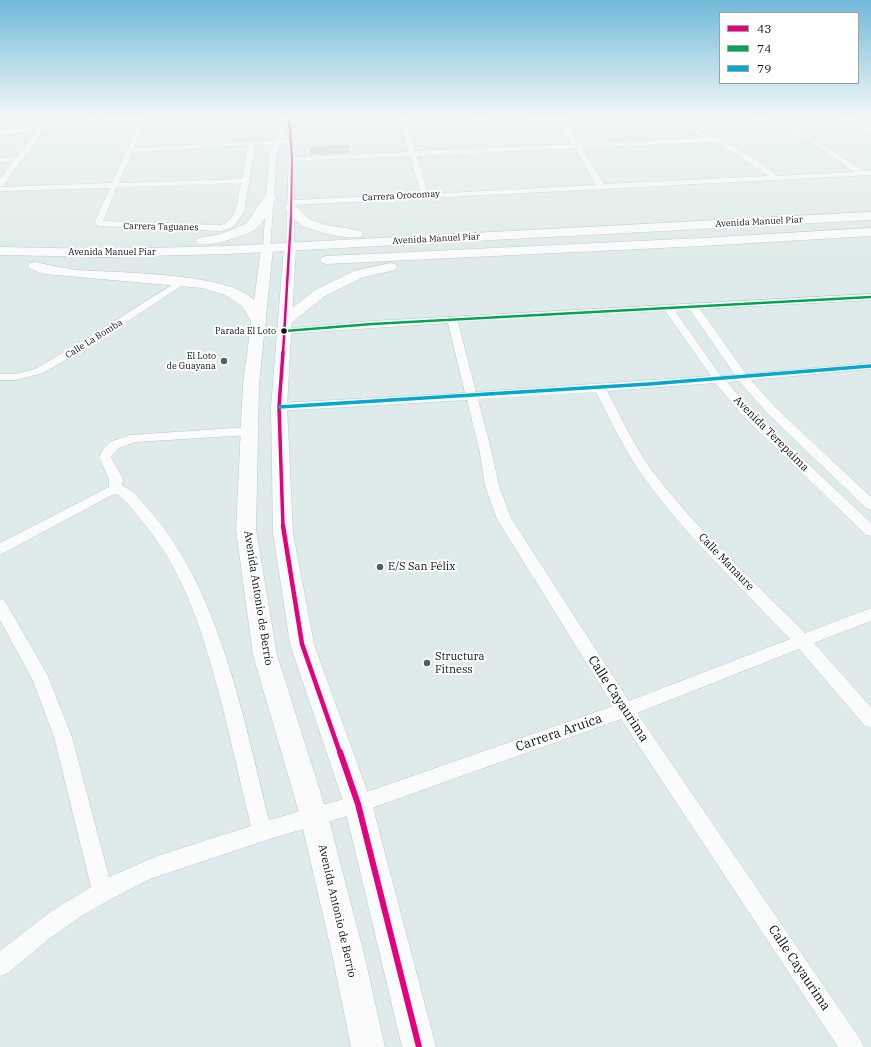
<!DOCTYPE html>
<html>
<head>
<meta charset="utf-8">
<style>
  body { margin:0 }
  #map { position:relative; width:871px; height:1047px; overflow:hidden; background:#dfebea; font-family:"IBM Plex Serif",serif }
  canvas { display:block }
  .legend { position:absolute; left:719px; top:12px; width:140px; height:72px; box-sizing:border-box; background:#fff; border:1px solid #9ea1a1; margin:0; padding:5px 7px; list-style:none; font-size:12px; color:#0c1413 }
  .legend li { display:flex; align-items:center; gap:8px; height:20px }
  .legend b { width:20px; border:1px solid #9ea1a1 }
</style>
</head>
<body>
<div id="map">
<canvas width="871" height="1047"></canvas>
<ul class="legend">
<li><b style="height:5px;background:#e5007d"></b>43</li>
<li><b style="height:5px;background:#00a651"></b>74</li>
<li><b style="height:5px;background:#00a9ce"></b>79</li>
</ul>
</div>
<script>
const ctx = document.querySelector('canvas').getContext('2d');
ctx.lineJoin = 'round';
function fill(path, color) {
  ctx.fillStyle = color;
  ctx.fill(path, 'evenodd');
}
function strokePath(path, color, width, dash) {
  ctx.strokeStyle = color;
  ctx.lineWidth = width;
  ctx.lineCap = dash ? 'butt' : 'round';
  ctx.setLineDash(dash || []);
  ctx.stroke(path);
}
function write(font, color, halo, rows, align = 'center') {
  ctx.font = font + ' "IBM Plex Serif",serif';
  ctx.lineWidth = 4;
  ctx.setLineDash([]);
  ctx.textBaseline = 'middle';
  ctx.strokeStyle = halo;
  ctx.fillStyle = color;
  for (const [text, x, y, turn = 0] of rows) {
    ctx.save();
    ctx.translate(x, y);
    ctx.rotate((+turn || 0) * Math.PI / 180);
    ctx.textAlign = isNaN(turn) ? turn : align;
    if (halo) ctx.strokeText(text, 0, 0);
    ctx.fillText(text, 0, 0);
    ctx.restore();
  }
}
const building = new Path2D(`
  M348,146L349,152L311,154V148Z`);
fill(building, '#c9d2d2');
strokePath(building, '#b4bdbc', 1);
const street = new Path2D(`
  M139,115H159L147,118L134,148L275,140L281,124L279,115H285L287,124L282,139H291L294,141L291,143L280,144L277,153L270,250L267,251L263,248L269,153L273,144L255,145L244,212L233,227L222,231L97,226L95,221L110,188L0,191V187L112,183L140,119L44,130L3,186H0V179L13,161L0,162V158L17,157L36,131L0,134V130L49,126ZM248,145L242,179L119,183L132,152ZM241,183C238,199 238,219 221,225L103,221L117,187Z
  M398,115H404L407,123L556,117L555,115H561L579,144L706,138L651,115H660L718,139L757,160L777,176L854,172L811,142L742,115H751L815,140L863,171H871V175L294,205V247L293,249H287L286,247L289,148L295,149V157L408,152ZM558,121L572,144L415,151L408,127ZM715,142L751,164L768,176L604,184L582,148ZM575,148L596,185L428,194L417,156ZM410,156L421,194L294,200L295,161Z
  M829,115H838L871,128V132Z
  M181,279L186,282L184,284L101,339L43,373L16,380H0V374H16L35,369L93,335Z
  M871,294V300L700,309L746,374L871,363V369L751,380L775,407L871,497V510L866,508L767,413L739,381L727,382L751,410L871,523V536L866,535L743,416L715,383L607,391C622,419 635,448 654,473C698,531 754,581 805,633L871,608V621L814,643L871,707V728L865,726L799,649L637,713L860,1039L864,1047H838L621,719L358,813L273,838L150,879L111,899L80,917L50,938L8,973L0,976V951L50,912L91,887L54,737L33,681L0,620V599L5,601L47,674L72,737L109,877L157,856L251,826C241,785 232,745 222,705C205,640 186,573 142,521C134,512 127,501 117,494L112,495L0,555V543L109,487V479L99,457L103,449L110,442L130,435L250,427L254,428L256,431L254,434L250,435L135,442L119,448L111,457L123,479L122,486C135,490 142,503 151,512C221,594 243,717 269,820L358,795L613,706L497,519L485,486L480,453L467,400L279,411L275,410L273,407L275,404L279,403L465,393L448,323L285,334L281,333L280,331L281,329L372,321ZM690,310L735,375L721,376L675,311ZM665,311L711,376L476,392L458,322ZM596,392C611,421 625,452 645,479C687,537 741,587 790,639L629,701L511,518L499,486L492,453L478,399Z`);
const secondary = new Path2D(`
  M290,243L294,244L296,247L287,407L293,533L314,644L372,804L436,1047H402L344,804L290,644L273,533L271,407L284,247L286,244Z
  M267,244L271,245L273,248L259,384L256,530L277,655L328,816L364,954L385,1047H351L332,954L300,816L253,655L236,530L243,384L261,248L263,245Z`);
const highway = new Path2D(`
  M270,193L274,194L276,197C272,205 262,225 256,229C246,236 210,247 198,244L196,241L198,238L221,234L247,223L266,194Z
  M291,204C300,206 303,216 311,220C327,227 344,227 361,231L363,234L361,237C349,240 310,231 300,224C294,220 288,213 285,208L286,205Z
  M871,212V220L228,254L105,257L0,255V247L105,249L228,246Z
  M871,228V236L702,246L327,264L322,263L320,260L322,257L327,256L702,238Z
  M35,262C49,265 62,268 77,270C117,273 227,272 254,300C259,306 263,314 267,321L265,324L259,326L253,324L242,306L225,295L202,288L45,274L30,269L28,266L30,263Z
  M390,263L395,264L397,267L395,270L364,277L325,296L291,323L285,325L279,323L277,320L315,290L354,271Z`);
strokePath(street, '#bec7c7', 1);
strokePath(secondary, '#bec7c7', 1);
strokePath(highway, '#bec7c7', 1);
fill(street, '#fafcfc');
fill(secondary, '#fafcfc');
fill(highway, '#fafcfc');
strokePath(new Path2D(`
  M289,115L292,159L291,219`), '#e5007d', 2);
strokePath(new Path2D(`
  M283,353L291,218`), '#e5007d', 2.5);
strokePath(new Path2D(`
  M283,527L279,407L283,352`), '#e5007d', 3.5);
strokePath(new Path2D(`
  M283,526L302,644L340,753`), '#e5007d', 4.5);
strokePath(new Path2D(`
  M340,752L358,804L419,1047`), '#e5007d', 6);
strokePath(new Path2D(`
  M285,331L372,324L871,297`), '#00a651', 2.5);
strokePath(new Path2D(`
  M279,407L649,384L871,366`), '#00a9ce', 3.5);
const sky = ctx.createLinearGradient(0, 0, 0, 262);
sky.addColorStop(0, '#71bad9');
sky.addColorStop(0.44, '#f1f6f6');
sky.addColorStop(1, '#f1f6f600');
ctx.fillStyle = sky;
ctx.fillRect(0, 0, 871, 262);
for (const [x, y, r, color] of [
  [284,331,3.5,"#0c1413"],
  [224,361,4,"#565f5e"],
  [380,567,4,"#565f5e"],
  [427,663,4,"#565f5e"]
]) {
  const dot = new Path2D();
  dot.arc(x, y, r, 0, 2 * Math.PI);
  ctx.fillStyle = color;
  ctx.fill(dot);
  strokePath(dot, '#fff', 1.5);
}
write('9px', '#0c1413', '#fff', [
  ["Carrera Orocomay",401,196,-3],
  ["Avenida Manuel Piar",759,222,-3],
  ["Carrera Taguanes",161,227,1],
  ["Avenida Manuel Piar",436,239,-3],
  ["Avenida Manuel Piar",112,252],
  ["Calle La Bomba",94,339,-32]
]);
write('9px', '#0c1413', '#fff', [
  ["Parada El Loto",276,331]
], 'right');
write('9px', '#0c1413', '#fff', [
  ["El Loto",216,356],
  ["de Guayana",216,366]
], 'right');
write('11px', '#0c1413', '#fff', [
  ["Avenida Terepaima",771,434,45],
  ["Calle Manaure",726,562,46],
  ["Avenida Antonio de Berrío",258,598,81],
  ["Avenida Antonio de Berrío",337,911,77]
]);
write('11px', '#0c1413', '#fff', [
  ["E/S San Félix",388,567],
  ["Structura",435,657],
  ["Fitness",435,670]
], 'left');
write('13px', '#0c1413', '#fff', [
  ["Calle Cayaurima",618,699,57],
  ["Carrera Aruica",559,733,-19],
  ["Calle Cayaurima",799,968,56]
]);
</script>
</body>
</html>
